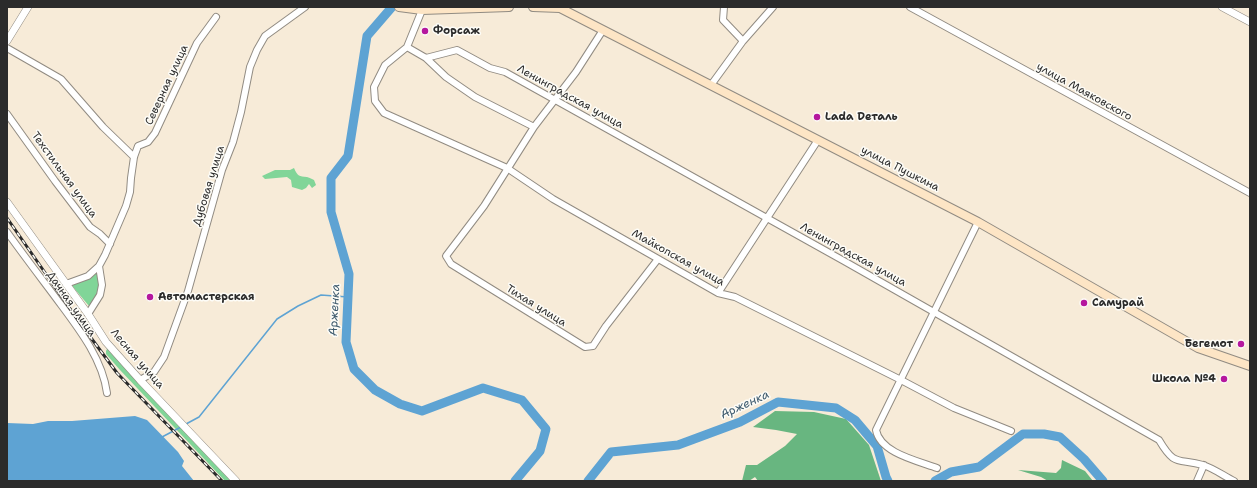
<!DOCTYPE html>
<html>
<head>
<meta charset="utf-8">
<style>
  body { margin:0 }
  #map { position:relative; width:1257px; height:488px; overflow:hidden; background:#f7ebd8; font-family:"Shantell Sans",sans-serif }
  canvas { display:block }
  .frame { position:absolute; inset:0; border:8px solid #2b2b2b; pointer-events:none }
</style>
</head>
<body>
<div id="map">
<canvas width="1257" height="488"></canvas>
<div class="frame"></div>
</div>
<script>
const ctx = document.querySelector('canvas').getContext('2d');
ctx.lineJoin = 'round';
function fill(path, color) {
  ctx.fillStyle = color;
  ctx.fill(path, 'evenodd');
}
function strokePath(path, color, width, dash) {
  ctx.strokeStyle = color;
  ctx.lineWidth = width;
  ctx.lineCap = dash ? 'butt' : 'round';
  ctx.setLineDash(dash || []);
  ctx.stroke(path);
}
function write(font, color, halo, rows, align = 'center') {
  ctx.font = font + ' "Shantell Sans",sans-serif';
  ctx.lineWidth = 3;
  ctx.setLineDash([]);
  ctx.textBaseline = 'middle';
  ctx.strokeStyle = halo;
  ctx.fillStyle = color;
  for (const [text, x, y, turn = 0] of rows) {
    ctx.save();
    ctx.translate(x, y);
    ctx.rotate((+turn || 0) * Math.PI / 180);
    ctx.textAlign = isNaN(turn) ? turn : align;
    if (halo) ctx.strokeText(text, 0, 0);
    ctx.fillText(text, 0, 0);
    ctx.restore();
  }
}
fill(new Path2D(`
  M294,168C298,177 299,176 307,177C310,178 312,179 314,180L316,185L312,188L309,184L306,188L302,190L292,187L291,180L287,177L265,179L262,176L275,170H290Z
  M97,273L100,290L90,306H89L73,287L72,284Z
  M107,349H108L234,481H225L120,370L106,354V351Z`), '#81d598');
fill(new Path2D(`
  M775,411L814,412L846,419L869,445L881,481H758L755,477L749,481H742L746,465H757L785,446L797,434L776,430L753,427Z
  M1062,460L1085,471L1093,481H1048L1041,477L1018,470L1056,473L1061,468Z`), '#68b680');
fill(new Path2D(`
  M135,416L147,420L178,452L184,461L182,466L194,481H7V423L33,424L48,421H72Z`), '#5ea3d3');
strokePath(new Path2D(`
  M186,424L199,417L277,319L298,306L321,295L348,297
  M162,437L181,427`), '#5ea3d3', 1.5);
strokePath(new Path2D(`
  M392,7L367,36L348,156L331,178V212L349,274L346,342L354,369L375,390L400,404L422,411L483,388L522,400L546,429L540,451L515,481
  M588,481L611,452L678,445L740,422L778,402L836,408L855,420L877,446L886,477L888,481
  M935,481L951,472L979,467L1023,434H1044L1060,437L1084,459L1103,481`), '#5ea3d3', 9);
const minor = new Path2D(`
  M724,7L723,20L743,41
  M910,7L1250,193
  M422,10L407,47L426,58L446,77L475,97L534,127
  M603,30L576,72L534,127L484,206L446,256L451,264L585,347L593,346L606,326L658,259
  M407,47L385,65L374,87L375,101L384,113L507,168L553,199L718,293L735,297L901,380L954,408L1011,431
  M7,48L61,79L103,127L134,157
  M426,58L457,50L490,68L505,72L844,261L1159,440C1175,467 1177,458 1203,465C1213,468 1224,476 1234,481
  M711,85L743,41L773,7
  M7,114L55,181L90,227L100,234L110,244
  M7,232C22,253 38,274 53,294C75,324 102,356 107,393
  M66,284L88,276L99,266
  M718,293L818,140
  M88,314L100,295L102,285L99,266L105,255L126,206L130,192L131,178L134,157L138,146L148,142L155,133L197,43L216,17
  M140,380L154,372L164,357L188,291L222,170L233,142L241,112L250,67L257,50L265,36L305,7
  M937,468C918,461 880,453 876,430L978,222
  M1197,481L1204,465`);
const tertiary = new Path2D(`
  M1222,7L1250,22
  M7,41L28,7
  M7,202L88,314L106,342L140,380L236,481`);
const secondary = new Path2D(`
  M399,7L422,10L509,7
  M533,7L560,8L978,222L1198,348L1250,366`);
strokePath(minor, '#918b82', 8);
strokePath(tertiary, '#918b82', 8);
strokePath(secondary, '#918b82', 10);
strokePath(minor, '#fff', 6);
strokePath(tertiary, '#fff', 7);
strokePath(secondary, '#fde5c5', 8);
const rail = new Path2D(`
  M7,218L80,323L117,373L222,481`);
strokePath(rail, '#2b2b2b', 3);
strokePath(rail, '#fdfcf7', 1.5, [4.5]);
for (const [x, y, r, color] of [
  [425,31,4,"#b5179e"],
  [817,117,4,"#b5179e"],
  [150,297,4,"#b5179e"],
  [1084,303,4,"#b5179e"],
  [1241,344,4,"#b5179e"],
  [1224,379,4,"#b5179e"]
]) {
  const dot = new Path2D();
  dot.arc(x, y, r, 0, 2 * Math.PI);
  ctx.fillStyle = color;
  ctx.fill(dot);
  strokePath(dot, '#fdfcf7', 1.5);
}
write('bold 11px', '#2b2b2b', '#fdfcf7', [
  ["Форсаж",433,31],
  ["Lada Dеталь",825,117],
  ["Автомастерская",158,297],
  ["Самурай",1092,303],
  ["Бегемот",1233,344,"right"],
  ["Школа №4",1216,379,"right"]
], 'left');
write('11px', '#2b2b2b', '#fdfcf7', [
  ["Северная улица",167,85,-65],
  ["улица Маяковского",1084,92,29],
  ["Ленинградская улица",570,97,29],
  ["улица Пушкина",900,169,27],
  ["Техстильная улица",64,175,54],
  ["Дубовая улица",209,186,-73],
  ["Ленинградская улица",853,255,29],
  ["Майкопская улица",678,258,29],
  ["Дачная улица",71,304,55],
  ["Тихая улица",536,306,32],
  ["Лесная улица",137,359,49]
]);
write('italic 12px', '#3f5b6e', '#fdfcf7', [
  ["Арженка",335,310,-87],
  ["Арженка",745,405,-25]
]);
</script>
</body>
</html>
